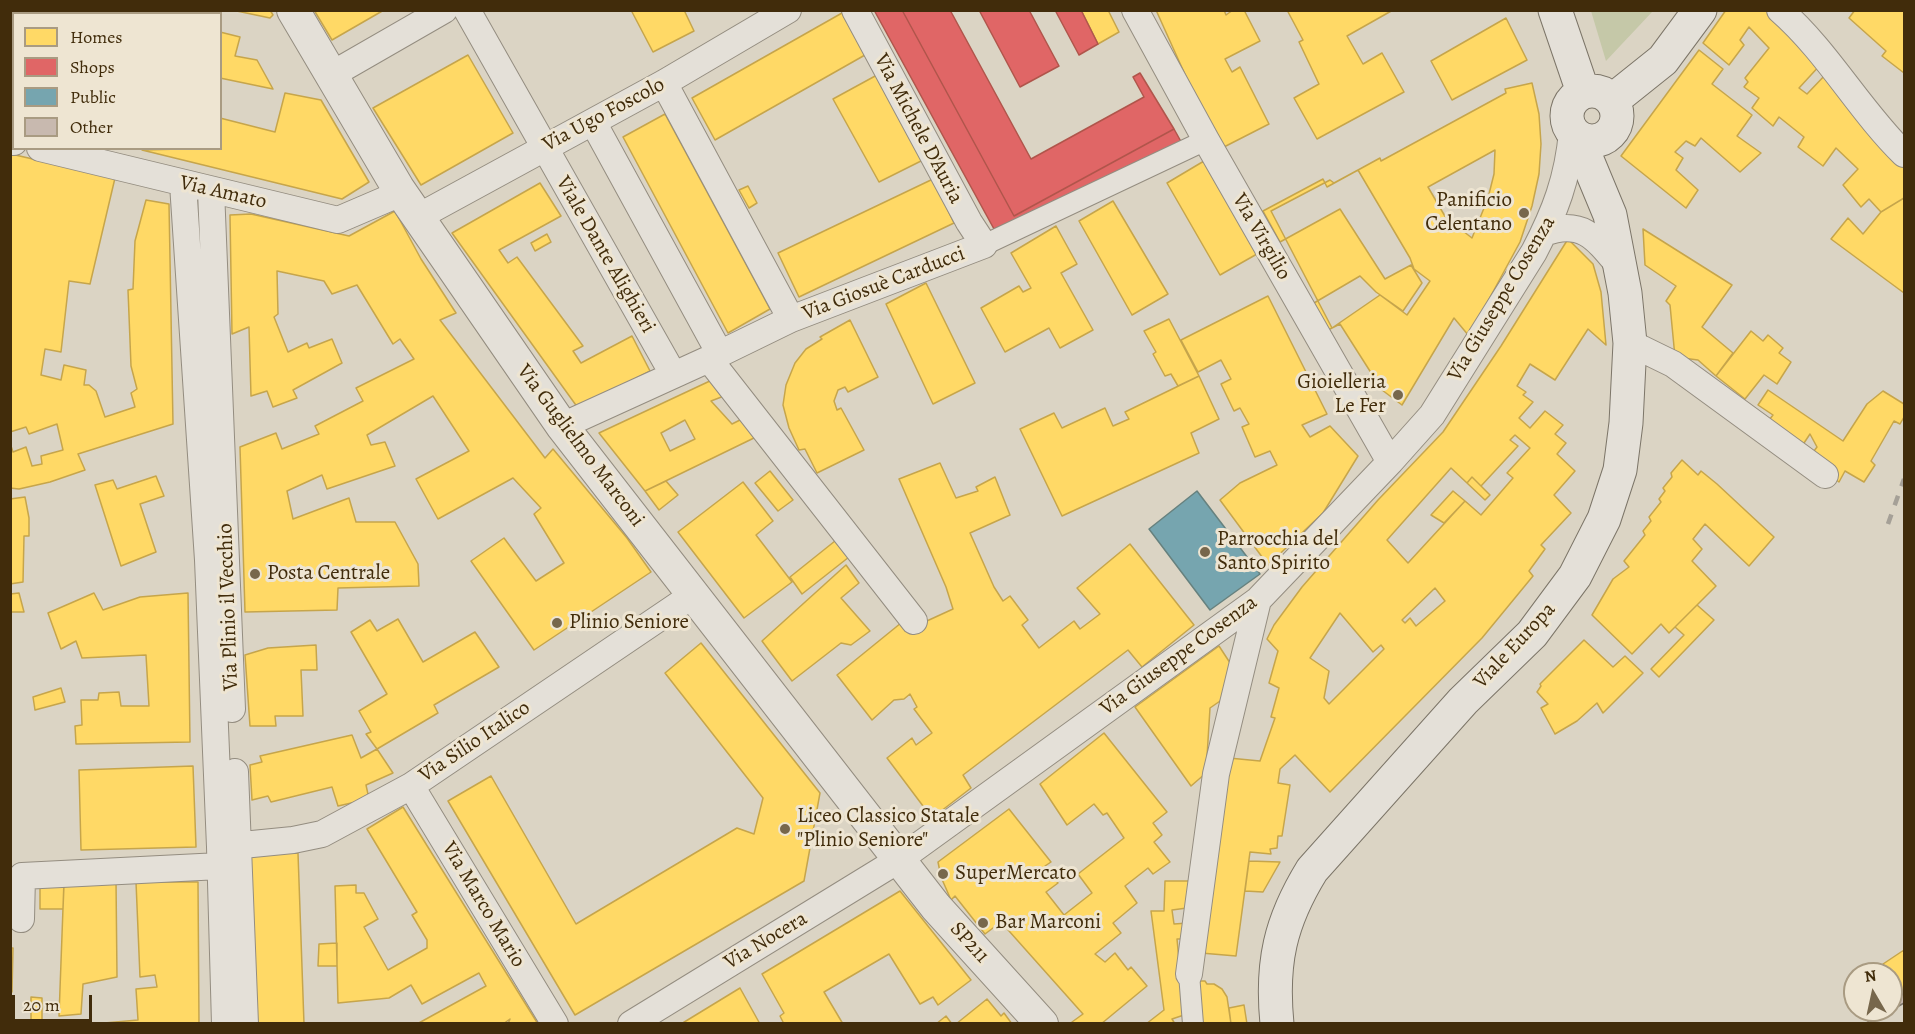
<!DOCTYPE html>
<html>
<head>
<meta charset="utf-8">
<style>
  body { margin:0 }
  #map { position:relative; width:1915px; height:1034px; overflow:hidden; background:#dbd4c4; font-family:Alegreya,serif }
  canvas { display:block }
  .frame { position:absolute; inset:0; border:12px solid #412c0b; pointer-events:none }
  .legend { position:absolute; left:12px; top:12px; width:210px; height:138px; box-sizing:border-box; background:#eee5d2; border:2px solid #a99b82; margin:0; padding:8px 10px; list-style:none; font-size:18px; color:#412c0b }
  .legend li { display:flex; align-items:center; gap:12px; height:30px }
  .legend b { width:30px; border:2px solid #a99b82 }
  .north { position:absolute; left:1843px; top:962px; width:60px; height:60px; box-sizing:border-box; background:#eee5d2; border:2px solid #a99b82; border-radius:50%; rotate:351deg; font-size:16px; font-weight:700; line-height:24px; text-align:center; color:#412c0b }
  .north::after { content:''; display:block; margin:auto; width:21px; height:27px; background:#77674c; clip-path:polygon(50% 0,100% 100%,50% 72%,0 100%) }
  .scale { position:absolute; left:12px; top:995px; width:80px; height:27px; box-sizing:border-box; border:3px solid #412c0b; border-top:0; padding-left:8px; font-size:18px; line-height:21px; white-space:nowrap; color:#412c0b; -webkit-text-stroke:4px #eee5d2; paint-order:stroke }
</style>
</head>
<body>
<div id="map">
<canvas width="1915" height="1034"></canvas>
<div class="frame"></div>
<ul class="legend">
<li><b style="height:16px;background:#ffd966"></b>Homes</li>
<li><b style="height:16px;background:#e06666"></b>Shops</li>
<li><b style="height:16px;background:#76a5af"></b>Public</li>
<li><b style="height:16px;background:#c8b9af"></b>Other</li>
</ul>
<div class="north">N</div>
<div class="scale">20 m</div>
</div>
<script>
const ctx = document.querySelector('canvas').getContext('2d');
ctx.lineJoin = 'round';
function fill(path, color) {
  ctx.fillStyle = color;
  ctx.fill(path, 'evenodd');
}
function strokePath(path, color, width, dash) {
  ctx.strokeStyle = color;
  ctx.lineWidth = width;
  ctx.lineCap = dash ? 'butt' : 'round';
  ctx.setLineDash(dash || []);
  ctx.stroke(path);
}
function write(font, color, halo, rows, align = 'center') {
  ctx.font = font + ' Alegreya,serif';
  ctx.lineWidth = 6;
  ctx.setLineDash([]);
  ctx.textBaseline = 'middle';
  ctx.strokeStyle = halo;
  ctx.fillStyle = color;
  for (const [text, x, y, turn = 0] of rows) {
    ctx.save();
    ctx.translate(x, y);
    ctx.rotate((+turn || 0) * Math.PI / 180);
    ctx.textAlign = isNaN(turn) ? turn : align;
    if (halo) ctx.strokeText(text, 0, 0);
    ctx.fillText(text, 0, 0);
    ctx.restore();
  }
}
fill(new Path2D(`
  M1649,10L1652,12L1606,61L1591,11Z`), '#c5c8a8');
const homes = new Path2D(`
  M47,10H99L98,14H47Z
  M115,10H157L156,14H115Z
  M232,10H270L273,15L270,18Z
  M314,10H384L332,40Z
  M631,10H684L694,31L653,52Z
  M1081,10H1108L1119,32L1098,44Z
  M1156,10H1224L1226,15L1233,10H1244L1260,41L1225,59L1232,72L1240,67L1269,124L1222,148L1192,90Z
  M1287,10H1393L1347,36L1363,64L1382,53L1404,92L1317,139L1294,98L1319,84L1299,42L1303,40Z
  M1726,10H1773L1822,63L1799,88L1807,94L1828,72L1904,161V198L1881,212L1869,199L1861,207L1843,185L1858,169L1836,148L1823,166L1798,147L1804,137L1779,117L1773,126L1752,108L1759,98L1744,87L1748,82L1745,78L1769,48L1749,27L1740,40L1744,45L1729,65L1703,43Z
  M1855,10H1904V73L1882,56L1886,51L1849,18Z
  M842,13L865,55L715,140L692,98Z
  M1506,18L1527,60L1452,100L1431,61Z
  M220,32L240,37L235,56L257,60L273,89L220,78Z
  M1699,50L1723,69L1712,84L1752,115L1737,136L1761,153L1740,172L1701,138L1695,146L1686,141L1675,152L1683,158L1676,170L1698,190L1686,208L1621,156Z
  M468,55L513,133L421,185L373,108Z
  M877,75L923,160L879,182L833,99Z
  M1532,83L1539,114L1541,144L1539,174L1532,206L1520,242L1469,336L1454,318L1402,405L1382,390L1340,324L1328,330L1314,303L1360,276L1376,292L1403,311L1422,283L1411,265L1385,279L1340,209L1280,242L1263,211L1323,179L1327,187L1380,158L1381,161L1506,93L1505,89ZM1495,150L1494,174L1488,198L1472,238L1446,218L1428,187Z
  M285,93L321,100L369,182L342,199L142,150L220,148V118L275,132Z
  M665,114L770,309L728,333L623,137Z
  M11,154L115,178L90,284L69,281L61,352L45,349L41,375L61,380L64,365L86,370L84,385H89L96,391L105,417L135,407L131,393L137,389L131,366L128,290L133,289L135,241L146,200L169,204L173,424L78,454L85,470L50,482L19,489L10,488V443L13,452L26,447L32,466L42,464L41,456L63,450L57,424L29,434L26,427L10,432Z
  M1204,161L1257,254L1220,275L1167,183Z
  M1358,170L1410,258L1414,269L1430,281L1407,315L1380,295L1332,328L1271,211L1330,180L1334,183Z
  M933,179L954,223L799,297L778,253Z
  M540,183L561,216L499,250L508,263L517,257L583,346L573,351L581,363L632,336L650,371L578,408L452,233Z
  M748,186L757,203L749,208L739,190Z
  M1904,198V293L1831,239L1848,218L1863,234L1881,212Z
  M1113,201L1168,294L1132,315L1079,221Z
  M395,211L421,259L456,313L440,320L545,458L553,449L627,538L651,572L534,650L471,561L504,538L536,581L564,563L534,514L541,508L513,478L438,519L416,479L469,451L433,396L367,435L371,445L385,442L395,466L327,489L322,475L287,491L293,519L349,498L356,522H395L418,564L419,586L338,588L337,610L245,612L240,447L276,433L282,449L319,434L315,426L363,401L356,388L414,359L400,339L393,344L357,285L332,294L324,281L277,271L278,314L274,317L288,352L307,343L309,348L332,339L342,363L293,390L297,398L273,407L267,391L251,396L249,327L232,334L230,215L251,214L349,236Z
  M1056,226L1077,264L1061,273L1093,330L1060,348L1049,328L1005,352L981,308L1019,286L1023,292L1031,288L1011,253Z
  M1643,229L1732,285L1702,327L1733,353L1716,376L1698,360L1675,357L1670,305L1666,301L1676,286L1645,265Z
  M547,234L551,242L535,251L531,243Z
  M1568,239L1593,264L1601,292L1606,345L1588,329L1555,380L1530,364L1517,386L1526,392L1523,395L1533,402L1519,418L1530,428L1545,411L1563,425L1555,434L1566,443L1557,454L1575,471L1554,495L1571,513L1541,545L1545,549L1529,571L1533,576L1482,638L1330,792L1295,755L1280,769L1278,783L1290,785L1282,836H1278L1277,848L1270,849L1271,854L1250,852L1236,956L1201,953L1229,758L1260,761L1275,718L1271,717L1279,688L1269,683L1278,651L1267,639L1274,625L1302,587L1378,500L1443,432L1501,346ZM1515,435L1530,448L1507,473L1513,478L1481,515L1465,501L1408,563L1387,540L1451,468L1467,483L1472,477L1481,486L1518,446L1510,440ZM1435,588L1445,601L1416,626L1410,618L1405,623L1402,620ZM1340,613L1373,652L1381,645L1384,649L1329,704L1324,698L1329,671L1310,658Z
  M926,283L975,383L933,404L886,304Z
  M1268,296L1327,414L1302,425L1310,437L1330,426L1358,456L1323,513L1268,565L1220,500L1240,483L1277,465L1270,451L1255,457L1242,427L1249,424L1240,408L1234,411L1221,384L1231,379L1221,360L1198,372L1181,340Z
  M1169,319L1199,376L1178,386L1171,374L1165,376L1153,354L1156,352L1144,331Z
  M850,320L878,377L848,392L845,387L838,390L834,401L837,410L841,408L864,450L817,473L805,449L799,450L789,428L783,405L786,385L795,363L806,349L822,339L820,337Z
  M1751,331L1763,341L1768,335L1783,348L1779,353L1791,362L1777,384L1764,375L1745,399L1716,376Z
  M1199,376L1219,419L1191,433L1199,453L1062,516L1020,429L1054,413L1062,428L1105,408L1113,426L1129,419L1125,412Z
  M712,380L724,396L711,401L732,424L742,419L756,437L645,491L599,433ZM685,420L695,439L670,451L661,433Z
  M1768,390L1843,441L1867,404L1883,391L1904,404V417L1900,424L1894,421L1871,461L1875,465L1864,482L1845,471L1839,482L1808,459L1817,447L1810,434L1800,449L1766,424L1773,415L1758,405Z
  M1682,460L1698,475L1701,471L1717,484L1774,537L1749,566L1705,524L1693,539L1702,549L1692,561L1716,586L1669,633L1661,624L1632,654L1592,615L1613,579L1629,567L1624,561L1645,535L1643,531L1651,521L1649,517L1661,502L1659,499L1665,491L1663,488L1672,477L1671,473Z
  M940,463L956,498L978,491L976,487L995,477L1010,515L970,533L994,587L1003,601L1010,596L1028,620L1022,625L1039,648L1074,621L1080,629L1100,614L1077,588L1130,544L1194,625L1142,667L1128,650L963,775L971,788L932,818L887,758L912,738L916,745L932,733L914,709L917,707L910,694L904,699L894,700L872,720L837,675L901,623L905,631L953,609L946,587L899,479Z
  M770,471L793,500L778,511L755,483Z
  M156,476L164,496L140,504L156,552L121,566L95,485L113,480L117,489Z
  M1472,477L1490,495L1485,500L1467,483Z
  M666,481L678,495L659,510L645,491Z
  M743,482L773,521L756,535L792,582L744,618L678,532Z
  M1453,491L1465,501L1444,523L1431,515Z
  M25,497L29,518V536H24L23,582L10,584V499Z
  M835,541L849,557L802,594L790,577Z
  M846,565L859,583L841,598L870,631L851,645L841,643L792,681L762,641Z
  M19,593L24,612H10V594Z
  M94,593L103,610L140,597L188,593L190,742L76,744L75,726L82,725L81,700H98L99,693L119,692L121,706H149L146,655L82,658L76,641L61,649L48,613Z
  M1697,605L1714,620L1659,677L1651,669L1684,635L1675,627Z
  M398,619L423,662L475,632L499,667L434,705L438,713L377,749L366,734L371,732L359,711L387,694L351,632L370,620L377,631Z
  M1584,640L1613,667L1625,656L1643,673L1603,713L1597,703L1577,721L1555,734L1541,708L1548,704L1537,692L1541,686L1540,684Z
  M701,643L820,793L804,881L575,1015L448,801L491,776L576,924L737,828L754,834L763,798L665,673Z
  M316,645L317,670H301L303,716H275L276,726H250L245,655L268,648Z
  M1219,646L1234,669L1223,699L1210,708L1206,773L1191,786L1135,707Z
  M61,688L65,702L35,710L33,697Z
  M1104,733L1167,812L1153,823L1162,835L1154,842L1170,862L1153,874L1148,868L1125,886L1137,903L1113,923L1121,933L1095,954L1105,962L1115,953L1128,970L1131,967L1147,986L1101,1024H1074L1072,1022L1083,1014L1001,922L985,934L955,896L951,900L941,877L938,862L1009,809L1051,862L1045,866L1058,883L1046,892L1064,915L1092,893L1078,874L1124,838L1107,813L1103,815L1094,804L1067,825L1040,784Z
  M352,735L361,758L377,749L393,773L366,785L369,799L338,806L332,787L271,802L268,796L252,800L250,765L262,762L260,756Z
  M193,766L196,847L81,850L79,770Z
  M403,807L538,1024H508L510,1019L503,1024H417L486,986L479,973L422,1004L411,985L389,998L338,1003L335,886L356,885V893H364L378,919L364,927L388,970L427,948V940L412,915L417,912L367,829Z
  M298,853L304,1024H254L249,854Z
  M1249,861L1280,862L1263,892L1245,891Z
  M116,880L117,977L83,984L81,1014L59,1016L64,881Z
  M1165,881H1190L1187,908L1172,910L1174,924L1188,923L1186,939H1177L1184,1015L1172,1019L1175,1024H1146L1164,1010L1151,911H1164Z
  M136,882H198L199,1024H93L138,1020L136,989L157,987L155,975L140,977Z
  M64,885L63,909H40V886Z
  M900,891L971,980L938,1005L933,997L920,1004L889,954L824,992L843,1024H784L780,1016L784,1013L762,974Z
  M337,943V966H318L319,944Z
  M10,948H13L12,992H10Z
  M1904,950V996L1883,964Z
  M1200,981H1205L1207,984H1214L1222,989L1227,997L1231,1024H1199L1197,983Z
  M740,988L760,1024H681Z
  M31,997L42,998V1024H31Z
  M987,999L1001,1016L1004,1013L1012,1024H956Z
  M1244,1005L1247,1024H1231L1229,1008Z
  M946,1016L952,1024H936Z`);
fill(homes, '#ffd966');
strokePath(homes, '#c6a54b', 1.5);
const shops = new Path2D(`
  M874,10H902L1014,216L1174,129L1184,147L994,229Z
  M902,10H950L1031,159L1144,97L1133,77L1140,73L1174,129L1014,216Z
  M979,10H1029L1059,66L1020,87Z
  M1055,10H1081L1098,44L1079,55Z`);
fill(shops, '#e06666');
strokePath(shops, '#b0554b', 1.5);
const public = new Path2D(`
  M1197,491L1260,574L1210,610L1149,529Z`);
fill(public, '#76a5af');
strokePath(public, '#66817e', 1.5);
const building = new Path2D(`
  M1891,976L1904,996V1003L1869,1023L1862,1010H1891Z`);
fill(building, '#c8b9af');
strokePath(building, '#7c7568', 1.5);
const pedestrian = new Path2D(`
  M984,245L1206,140
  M1189,974L1193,1024`);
const minor = new Path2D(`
  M467,10L673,374
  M1135,10L1206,140L1390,462
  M1780,10C1828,52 1859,110 1904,154
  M331,75L444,10
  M664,83L791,319
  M593,122L720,354
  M10,142H14
  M40,148L338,220L401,193
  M183,184L208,560L220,847L225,1024
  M211,190L232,709
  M418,217L664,83L788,10
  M1544,233C1582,218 1597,239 1620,267
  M1630,343L1673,364L1825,475
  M709,359L914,621
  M562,426L709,359L791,319L984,245L969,222L855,10
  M235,772L245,1024
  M411,786L555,1024
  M222,847L293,840L322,834L411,786L693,595
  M21,919L22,876L220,866
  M1189,974L1216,774L1258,600
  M631,1024L900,859L1258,600L1390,462L1432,415L1534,252C1555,212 1568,178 1572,132`);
const tertiary = new Path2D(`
  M293,10L398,188L562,426L936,907L1042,1024`);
const secondary = new Path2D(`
  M1555,10L1583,92
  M1567 116a25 25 0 1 1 50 0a25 25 0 1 1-50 0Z
  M1613,100L1663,60L1700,10
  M1277,1024C1271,963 1280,922 1312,870L1463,701L1532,634L1575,576L1604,519L1620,470L1626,423L1630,343L1625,293L1610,215L1578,138`);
strokePath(pedestrian, '#948d80', 22);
strokePath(minor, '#948d80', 28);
strokePath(tertiary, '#948d80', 34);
strokePath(secondary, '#7c7568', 35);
strokePath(pedestrian, '#e4e0d8', 20);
strokePath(minor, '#e4e0d8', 26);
strokePath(tertiary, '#e4e0d8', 32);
strokePath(secondary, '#e4e0d8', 33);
strokePath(new Path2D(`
  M1888,524L1904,479`), '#a5a097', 4.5, [10, 10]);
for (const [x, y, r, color] of [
  [1524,213,6,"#77674c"],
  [1398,395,6,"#77674c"],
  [1205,552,6,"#77674c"],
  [255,574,6,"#77674c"],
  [557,623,6,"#77674c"],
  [785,829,6,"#77674c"],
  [943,874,6,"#77674c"],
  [983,923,6,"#77674c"]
]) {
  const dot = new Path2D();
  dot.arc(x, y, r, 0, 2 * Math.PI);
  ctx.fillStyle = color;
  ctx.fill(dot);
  strokePath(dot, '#eee5d2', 2);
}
write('21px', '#412c0b', '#eee5d2', [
  ["Via Ugo Foscolo",604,115,-28],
  ["Via Michele D'Auria",918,129,62],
  ["Via Amato",223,193,13],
  ["Via Virgilio",1261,237,60],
  ["Viale Dante Alighieri",605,255,60],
  ["Via Giosuè Carducci",884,284,-21],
  ["Via Giuseppe Cosenza",1502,299,-59],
  ["Via Guglielmo Marconi",580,446,53],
  ["Via Plinio il Vecchio",229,607,-92],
  ["Viale Europa",1515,646,-47],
  ["Via Giuseppe Cosenza",1179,656,-36],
  ["Via Silio Italico",475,742,-34],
  ["Via Marco Mario",483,905,59],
  ["Via Nocera",766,941,-31],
  ["SP211",969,943,48]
]);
write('21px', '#412c0b', '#eee5d2', [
  ["Panificio",1512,201,"right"],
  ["Celentano",1512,225,"right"],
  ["Gioielleria",1386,383,"right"],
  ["Le Fer",1386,407,"right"],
  ["Parrocchia del",1217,540],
  ["Santo Spirito",1217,564],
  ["Posta Centrale",267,574],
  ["Plinio Seniore",569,623],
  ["Liceo Classico Statale",797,817],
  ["\"Plinio Seniore\"",797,841],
  ["SuperMercato",955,874],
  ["Bar Marconi",995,923]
], 'left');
</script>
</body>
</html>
